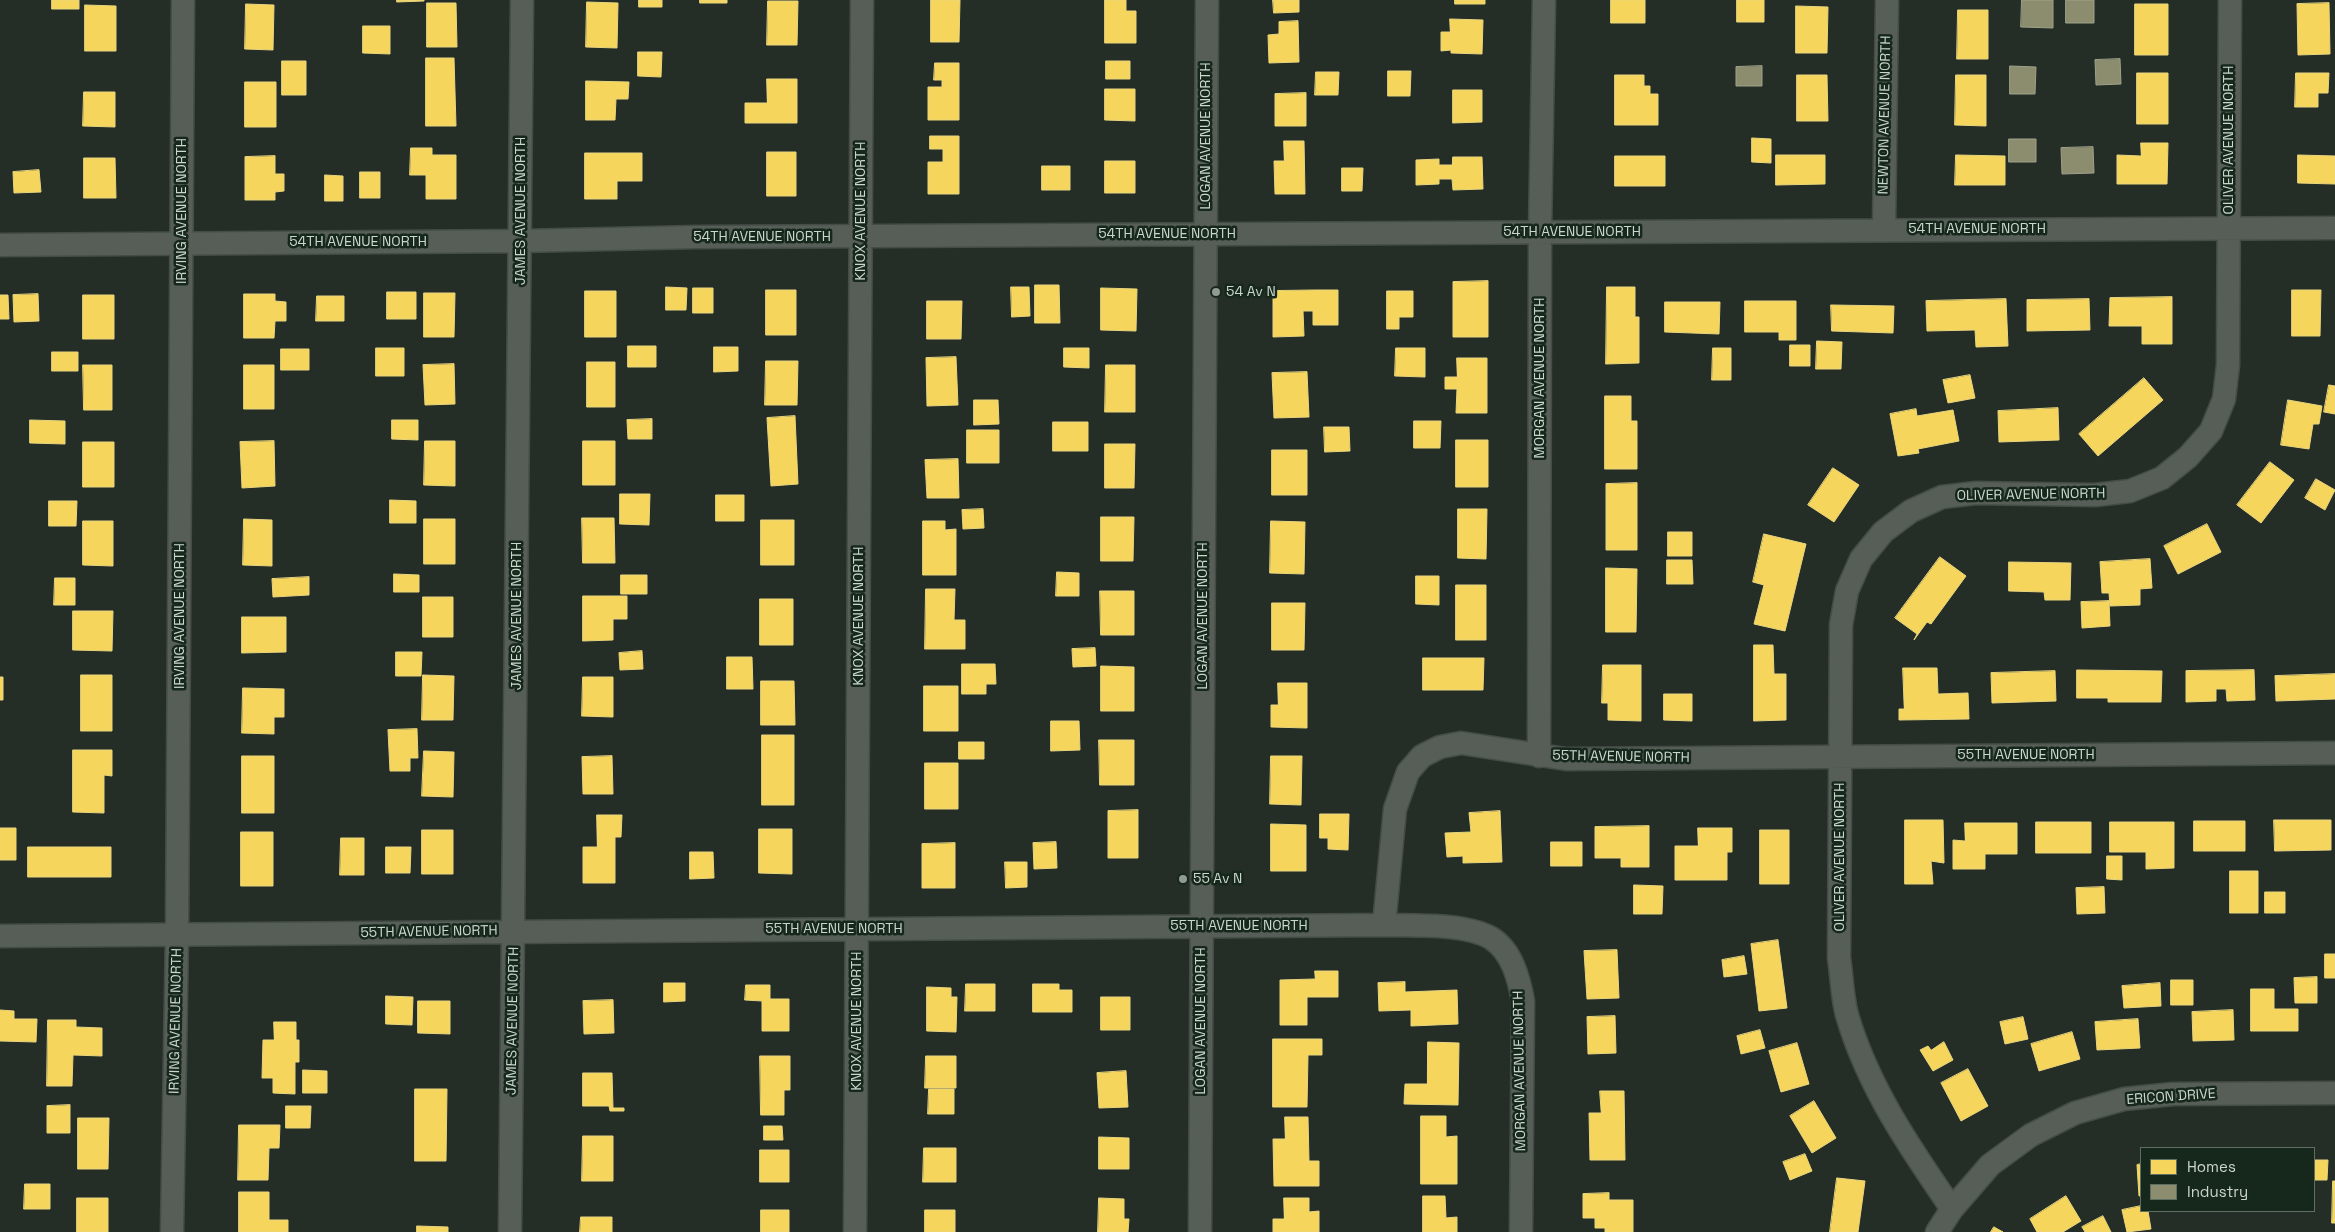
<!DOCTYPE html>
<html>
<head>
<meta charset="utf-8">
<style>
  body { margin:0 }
  #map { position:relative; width:2335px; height:1232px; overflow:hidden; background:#242e27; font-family:"Space Grotesk",sans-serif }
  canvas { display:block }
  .legend { position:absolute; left:2140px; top:1147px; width:175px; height:65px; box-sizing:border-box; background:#16281b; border:1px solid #5e6e62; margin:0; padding:6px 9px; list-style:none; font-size:15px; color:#cbd6cd }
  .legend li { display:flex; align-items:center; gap:10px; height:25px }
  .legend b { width:25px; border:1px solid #5e6e62 }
</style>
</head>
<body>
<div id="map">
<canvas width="2335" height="1232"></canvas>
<ul class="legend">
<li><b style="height:14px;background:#f6d55c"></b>Homes</li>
<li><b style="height:14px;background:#8c8c6e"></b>Industry</li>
</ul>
</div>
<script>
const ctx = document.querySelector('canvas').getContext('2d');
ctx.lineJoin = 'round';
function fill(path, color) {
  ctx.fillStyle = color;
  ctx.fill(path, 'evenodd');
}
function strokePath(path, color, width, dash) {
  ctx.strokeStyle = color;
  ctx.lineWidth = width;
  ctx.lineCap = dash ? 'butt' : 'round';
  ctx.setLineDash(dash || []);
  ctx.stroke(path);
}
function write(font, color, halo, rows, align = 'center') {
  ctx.font = font + ' "Space Grotesk",sans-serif';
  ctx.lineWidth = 5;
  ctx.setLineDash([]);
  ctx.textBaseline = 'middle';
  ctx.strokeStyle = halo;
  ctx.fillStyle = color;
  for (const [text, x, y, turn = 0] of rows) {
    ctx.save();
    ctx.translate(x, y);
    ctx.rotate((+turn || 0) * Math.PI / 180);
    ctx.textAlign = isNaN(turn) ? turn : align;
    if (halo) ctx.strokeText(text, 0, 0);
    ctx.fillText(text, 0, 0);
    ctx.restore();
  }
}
const homes = new Path2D(`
  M52,0H79V9H52Z
  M397,0H424V1L397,2Z
  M639,0H662V7H639Z
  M700,0H727V3H700Z
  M931,0H960L959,42H931Z
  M1105,0H1126V11H1136V43H1105Z
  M1273,0H1299V12L1274,13Z
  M1455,0H1485V4H1455Z
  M1611,0H1645V23H1611Z
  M1737,0H1764V22H1737Z
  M768,1H798L797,45H767Z
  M587,2L618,3L617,48L586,47Z
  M427,3H456L457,47H427Z
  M2329,3L2330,54L2298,55L2297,4Z
  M246,4L274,5L273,50L245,49Z
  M2135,4H2168V55H2135Z
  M85,5L116,6V51H85Z
  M1796,6L1828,7L1827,53H1796Z
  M1958,10H1988V59H1957Z
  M1450,19L1483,20L1482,54L1451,53V50L1441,51V32H1450Z
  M1298,21L1299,62L1269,63L1268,35L1279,34V22Z
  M363,26H390V54L363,53Z
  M638,52H662L661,77L638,76Z
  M426,58H454L456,126H426Z
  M282,61H306V95H282Z
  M1106,61H1130V79H1106Z
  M935,63H959V120H928V87H942V80H934Z
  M1388,71H1411L1410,96H1388Z
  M1316,72H1339L1338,95H1315Z
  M2137,73H2168V124H2137Z
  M2296,73H2329L2328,93H2318V107H2295Z
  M1615,75H1644V86H1650V94H1658V125H1615Z
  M1797,75H1827L1828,121H1797Z
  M1956,75H1986V126L1955,125Z
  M767,79H797V123H745V103H767Z
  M586,81L629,82L628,99H616L615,120H586Z
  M245,82H276V127H245Z
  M1105,89H1135V121L1105,120Z
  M1453,90H1482V122L1453,123Z
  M84,92H115V127L83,126Z
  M1306,93V126H1275V94Z
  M930,136H959V194H928V162H943V149H930Z
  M1752,138L1771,139V163L1752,162Z
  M1284,141H1304L1305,194H1275L1274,161H1284Z
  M2141,143H2168L2167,184H2117V155L2141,156Z
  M411,148H432V155H456V199H426V175H410Z
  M767,152H796V196H767Z
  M585,153H642V181H617V199H585Z
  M1776,155H1825V184L1776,185Z
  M1956,155L2005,156V185H1955Z
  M2298,155L2335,156V184L2298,183Z
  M275,156V174H284V191L275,192V200H245V157Z
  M1615,156H1665V186H1615Z
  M1453,157H1482L1483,189L1453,190L1452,179H1439V184L1416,185V160L1439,159V165H1452Z
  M84,158H115L116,198H84Z
  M1105,161H1135V193H1105Z
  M1042,166H1070V190H1042Z
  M1342,168H1363L1362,191H1342Z
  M39,170L41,192L14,193L13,172Z
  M360,172H380V198H360Z
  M325,175L343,176V201H325Z
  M1488,281V337H1453V282Z
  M1035,285H1059L1060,323H1035Z
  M666,287L687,288L686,310H666Z
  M1011,287H1029L1030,316L1012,317Z
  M1607,287H1635V317H1639V363L1606,364Z
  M693,288H713V313H693Z
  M1101,288L1137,289L1136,331L1101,330Z
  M766,290H796V335H766Z
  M1314,290H1338V325H1313V311H1303L1304,336L1273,337V291Z
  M2292,290H2321L2320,336H2292Z
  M585,291H616V337H585Z
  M1387,291H1413V317H1399V329H1387Z
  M387,292H416V319H387Z
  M424,293H455L454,337H424Z
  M38,294L39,321L14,322L13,295Z
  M244,294H275V301L286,302V321H275L274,338H244Z
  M0,295H8L9,319H0Z
  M83,295H114V339H83Z
  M317,296H344V321H316Z
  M2172,297V344H2142V326H2109L2110,298Z
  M2006,299L2008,346L1976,347L1975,330L1927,331L1926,301Z
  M2089,299L2090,330L2027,331V300Z
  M927,301H962L961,339H927Z
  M1745,301H1796V340H1779V332H1745Z
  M1665,302H1720L1719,334L1665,332Z
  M1831,305L1894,306L1893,333L1832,331Z
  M1817,341L1842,342L1841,369H1816Z
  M1790,345H1810V366H1790Z
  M628,346H656V367H628Z
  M714,347H738V371L714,372Z
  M376,348H404V376H376Z
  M1064,348H1089V368L1064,367Z
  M1396,348H1425V377L1395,376Z
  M1713,348H1731V380H1712Z
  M281,349H309V370H281Z
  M52,352H78V371H52Z
  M956,357L958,405L927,406L926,358Z
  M1457,358H1487V413H1456L1457,389H1445V377H1457Z
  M766,361H798L797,405H765Z
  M587,362H615V407H587Z
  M454,364L455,404L425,405L423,365Z
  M83,365H112V410H84Z
  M244,365H274V409H244Z
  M1106,365H1135V412H1105Z
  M1307,372L1309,417L1274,418L1272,373Z
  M1970,375L1975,398L1948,403L1943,380Z
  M2144,378L2163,400L2098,456L2079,434Z
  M2329,385L2335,386V414L2324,412Z
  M1605,396H1631V421H1637V469H1605Z
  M974,400H998L999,424L974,425Z
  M2288,400L2322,406L2319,424H2313L2309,449L2281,445Z
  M2058,408L2059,440L1999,442L1998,411Z
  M1916,409L1917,416L1953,410L1959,441L1918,449L1919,453L1898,456L1890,414Z
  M795,416L798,484L771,486L767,418Z
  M652,419V439H628L627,420Z
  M30,420L65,421V444L30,443Z
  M392,420H418V440L392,439Z
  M1414,421H1441L1440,448H1414Z
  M1053,422H1088V451H1053Z
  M1324,427H1349L1350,451L1325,452Z
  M967,430H999V463H967Z
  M1456,440H1488V487H1456Z
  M274,441L275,486L242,488L240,442Z
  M425,441H455V486L424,485Z
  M583,441H615V485H583Z
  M83,442H114V487H83Z
  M1105,444H1135L1134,488H1105Z
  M1272,450H1307V495H1272Z
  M958,459L959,498H927L925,460Z
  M2270,462L2294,480L2261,523L2237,505Z
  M1833,468L1859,485L1834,522L1808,505Z
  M2316,479L2335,490L2325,510L2305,498Z
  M1637,483V550H1606V484Z
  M620,494H650L649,525L620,524Z
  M716,495H744V521H716Z
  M390,500L416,501V523H390Z
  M49,501H77L76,526H49Z
  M983,509L984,528L963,529L962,510Z
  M1458,509H1487L1486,559L1458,558Z
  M1101,517H1134L1133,561H1101Z
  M582,518H614L615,563H583Z
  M244,519L272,520V566L243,565Z
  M424,519H455V564H424Z
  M761,520H794V565H761Z
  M83,521H113V566L83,565Z
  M923,521H945V530L956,529V575H923Z
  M1271,521L1305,522L1304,574L1270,573Z
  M2207,524L2221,552L2178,574L2164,546Z
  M1668,532H1692V556H1668Z
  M1764,534L1806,544L1785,631L1754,624L1764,585L1753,582Z
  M1940,557L1966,576L1931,624L1927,622L1914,640L1917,634L1895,618Z
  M2150,559L2152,588L2140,589V605L2110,606L2109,593H2102L2100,562Z
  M1667,560H1692L1693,584H1667Z
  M2009,562L2071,563L2070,600H2045L2044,592L2009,591Z
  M1606,568L1637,569L1636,632H1606Z
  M1057,572L1079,573V596H1056Z
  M394,574L419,575V592H394Z
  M621,575H647V594H621Z
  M1416,576H1439V605L1416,604Z
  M309,577V595L273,597L272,579Z
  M55,578H75V605H54Z
  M1456,585H1486V640H1456Z
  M926,589H955L954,620H965V649H925Z
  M1100,591H1134V635H1101Z
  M583,596H627V619H613V640L583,641Z
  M423,597H453V637H423Z
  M760,599H793V645H760Z
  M2109,601L2110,626L2082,628L2081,602Z
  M1272,603H1305L1304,650H1272Z
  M73,611H113L112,651L73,650Z
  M242,617H286V652L242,653Z
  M1754,645H1773L1774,674H1786V720L1754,721Z
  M1095,648L1096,666L1073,667L1072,649Z
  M642,651L643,669L620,670L619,653Z
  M396,652H422L421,676H396Z
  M727,657H752L753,689H727Z
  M1423,658H1484L1483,690H1423Z
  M962,664H995L996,684H986V694H962Z
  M1603,665H1641V721L1608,720V703H1602Z
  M1101,666L1134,667V711H1101Z
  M1903,668H1937L1938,694L1968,693L1969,719L1899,720V709H1904Z
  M2077,670L2162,671L2161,702H2108V698H2077Z
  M2254,670L2255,700L2227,701L2226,689H2216V701L2186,702V671Z
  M2055,671L2056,701L1992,703L1991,673Z
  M2335,674V699L2276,701L2275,676Z
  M81,675H112V731H81Z
  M423,675L454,676L453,720H422Z
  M0,677H3V700H0Z
  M583,677H613V717L582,716Z
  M761,681H794L795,725H761Z
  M1278,683H1307V728L1271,727V705H1278Z
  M924,686H958V731H924Z
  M243,688L284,689V717H274V734L242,733Z
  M1664,694H1692V721L1664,720Z
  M1051,721H1079L1080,750L1051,751Z
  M417,729L418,758H410V771H390L388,730Z
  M762,735H794V805H762Z
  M1099,740H1134V785H1100Z
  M959,742H984V759H959Z
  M73,750H112V776L104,775V813L73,812Z
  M424,751L454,752L453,797L422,796Z
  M242,756H274V813H242Z
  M612,756L613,794H583L582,757Z
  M1271,756H1302L1301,805L1270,804Z
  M925,763H958V809H925Z
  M1138,810V858H1108V811Z
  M1500,811L1502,862L1463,863V856L1447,857L1445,833L1471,832L1469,813Z
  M1320,814H1349L1348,850L1328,849V838H1320Z
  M597,815H622L621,837H615V883H583V847H597Z
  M1905,820H1943L1944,863L1931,861L1933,884H1905Z
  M2274,820H2331V850L2275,851Z
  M2194,821H2245V851H2194Z
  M2036,822H2091V853H2036Z
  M2110,822H2174V868L2146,869V852H2110Z
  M1965,823H2017V854H1985V869H1953V840L1965,841Z
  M1271,824L1306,825V871H1271Z
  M1649,826V867H1621V858H1595V827Z
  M0,828H16V860H0Z
  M1698,828H1732V852H1727V880H1675V846H1698Z
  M759,829H792V874L759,873Z
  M422,830H453V874H422Z
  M1760,830H1789V884H1760Z
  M241,832H273V886H241Z
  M341,838H364V875H340Z
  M1056,842L1057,868L1034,869L1033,843Z
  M1551,842H1582V866H1551Z
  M955,843V888H922V844Z
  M28,847H111V877H28Z
  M386,847H411L410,873H386Z
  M690,852H713L714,878L690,879Z
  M2107,856H2122V880L2107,879Z
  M1005,862H1027V887L1006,888Z
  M2230,871H2258V913H2230Z
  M1634,885L1663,886L1662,914H1634Z
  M2104,887L2105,913L2077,914L2076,888Z
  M2265,892H2285V913H2265Z
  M1778,940L1787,1008L1759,1011L1751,944Z
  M1617,950L1619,998L1587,999L1584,951Z
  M2325,954H2335V978H2325Z
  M1744,956L1747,974L1724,977L1722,960Z
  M1315,971H1338V997H1307V1025H1280V980L1315,979Z
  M2317,977V1003H2295L2294,978Z
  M2171,980H2193V1005H2171Z
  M1405,982V992L1457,990L1458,1024L1411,1026V1010L1379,1011L1378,983Z
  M664,983H685V1001L664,1002Z
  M2160,983L2161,1006L2124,1008L2122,986Z
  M966,984H995V1011H965Z
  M1033,984H1059V990H1072V1012H1033Z
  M746,985H770V999H789V1031H762V1001L745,1000Z
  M927,987L951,988V997H957L956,1032L927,1031Z
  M2251,989H2274V1009H2298V1031H2251Z
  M386,996L413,997L412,1025L386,1024Z
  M1101,997H1130V1030H1101Z
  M613,1000L614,1033L584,1034L583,1001Z
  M418,1001H450V1034L418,1033Z
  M0,1010L14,1011V1019H37L36,1042L0,1041Z
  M2233,1010L2234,1040L2193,1041L2192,1012Z
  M1615,1016L1616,1053L1588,1054L1587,1017Z
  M2023,1017L2028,1039L2005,1044L2000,1022Z
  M2138,1019L2140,1048L2097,1050L2095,1022Z
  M48,1020H76V1027L102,1028V1056L73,1055L72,1086H47Z
  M274,1022H296V1040H299V1062H295V1094L273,1093V1078H262L263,1040H274Z
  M1760,1030L1765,1048L1741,1054L1737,1036Z
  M2072,1032L2080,1059L2039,1071L2031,1044Z
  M1273,1039H1322V1055H1308L1307,1107H1273Z
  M1428,1042L1459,1043L1458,1105L1404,1104L1405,1084H1427Z
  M1944,1042L1953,1060L1933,1071L1920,1050L1928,1046L1931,1050Z
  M1797,1043L1809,1084L1781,1092L1769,1051Z
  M760,1056H790V1090H784V1115H761Z
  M926,1056H956V1088H925Z
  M1968,1069L1988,1106L1961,1121L1941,1083Z
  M303,1070L327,1071V1093H303Z
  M1126,1071L1128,1107L1099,1108L1097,1073Z
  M583,1073H612L613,1108H624V1111H610L609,1106H583Z
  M415,1089H447L446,1161H415Z
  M929,1089H954V1114H928Z
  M1600,1091H1624L1625,1160H1590L1589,1113H1601Z
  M1814,1101L1836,1138L1812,1153L1790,1116Z
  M70,1105V1133H47V1106Z
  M286,1106H311L310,1128H286Z
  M1421,1116H1446V1137L1457,1136V1184H1421Z
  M1285,1117H1308L1309,1161H1319V1186H1274L1273,1139H1285Z
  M78,1118H109L108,1169H78Z
  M239,1125H280L279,1148H269L268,1180H238Z
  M764,1126H782L783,1140H764Z
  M583,1136H613V1181H582Z
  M1099,1137L1129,1138V1169H1099Z
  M924,1148H956V1182H923Z
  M760,1150H789V1182H760Z
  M1805,1154L1812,1171L1790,1180L1783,1162Z
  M2314,1160H2328L2327,1180H2314Z
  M2141,1164V1196H2139L2137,1165Z
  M1837,1178L1865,1181L1858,1232H1830Z
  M2333,1181H2335V1223H2332Z
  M25,1184H50V1209H24Z
  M239,1192H269V1220H288V1232H239Z
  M1609,1193V1200H1633V1232H1605V1228H1595V1218H1583V1194Z
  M1423,1196H1445L1446,1218L1457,1217V1232H1423Z
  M2066,1196L2081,1221L2063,1232H2037L2030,1219Z
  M77,1198H108V1232H77Z
  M1099,1198L1124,1199V1219H1129L1128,1232H1098Z
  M1284,1198H1309V1212L1319,1211V1232H1273V1219H1284Z
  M2141,1206V1211H2148L2151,1229L2127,1232L2122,1210Z
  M761,1210H789V1232H761Z
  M925,1210H955V1232H925Z
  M2103,1216L2111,1232H2085L2082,1227Z
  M581,1217H612V1232H580Z
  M417,1226L448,1227V1232H417Z
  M1994,1227L2003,1232H1991Z`);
fill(homes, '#f6d55c');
strokePath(homes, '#e9d57e', 1);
const industry = new Path2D(`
  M2022,0H2053V28L2021,27Z
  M2066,0H2094V23H2066Z
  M2120,59L2121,84L2096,85L2095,60Z
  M1762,66V86H1736V67Z
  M2010,66L2036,67L2035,94H2010Z
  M2009,139H2036V162H2009Z
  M2093,147L2094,173L2062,174L2061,148Z`);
fill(industry, '#8c8c6e');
strokePath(industry, '#9fa28a', 1);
const street = new Path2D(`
  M1884,230L1887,0
  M0,245L521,241L697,237L2335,228
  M1539,756L1540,232L1544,0
  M1384,925C1414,926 1465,923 1491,938C1512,951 1519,979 1523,1001L1521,1232
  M0,936L1384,925L1395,809L1408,772L1422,756L1440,747L1461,743L1566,759L2335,753
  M1952,1209C1910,1148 1868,1087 1847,1015C1842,997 1842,977 1839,958L1841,625L1847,591L1861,559L1883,532L1911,511L1942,497L1976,493L2095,495L2130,491L2162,478L2188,457L2211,431L2224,399L2228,365L2230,0
  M172,1232L177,935L183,0
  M510,1232L522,0
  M855,1232L862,0
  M1200,1232L1207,0
  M1937,1232L1952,1209L1990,1165L2031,1135L2075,1113L2124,1099L2173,1094L2335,1093`);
strokePath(street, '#434c45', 25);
strokePath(street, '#575e58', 22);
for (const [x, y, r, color] of [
  [1216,292,5,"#919b93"],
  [1183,879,5,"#919b93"]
]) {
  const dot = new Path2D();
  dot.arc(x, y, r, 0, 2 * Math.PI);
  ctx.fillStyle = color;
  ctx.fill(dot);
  strokePath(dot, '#16281b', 2);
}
write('14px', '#cbd6cd', '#16281b', [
  ["NEWTON AVENUE NORTH",1885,115,-89],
  ["LOGAN AVENUE NORTH",1206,136,-90],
  ["OLIVER AVENUE NORTH",2229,140,-90],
  ["IRVING AVENUE NORTH",182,211,-90],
  ["JAMES AVENUE NORTH",521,211,-90],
  ["KNOX AVENUE NORTH",861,211,-90],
  ["54TH AVENUE NORTH",1977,229],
  ["54TH AVENUE NORTH",1572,232],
  ["54TH AVENUE NORTH",1167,234],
  ["54TH AVENUE NORTH",762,237],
  ["54TH AVENUE NORTH",358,242],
  ["MORGAN AVENUE NORTH",1540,378,-90],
  ["OLIVER AVENUE NORTH",2031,495,-1],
  ["IRVING AVENUE NORTH",180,616,-90],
  ["JAMES AVENUE NORTH",517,616,-90],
  ["KNOX AVENUE NORTH",859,616,-90],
  ["LOGAN AVENUE NORTH",1203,616,-90],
  ["55TH AVENUE NORTH",2026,755],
  ["55TH AVENUE NORTH",1621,757,1],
  ["OLIVER AVENUE NORTH",1840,857,-90],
  ["55TH AVENUE NORTH",1239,926],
  ["55TH AVENUE NORTH",834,929],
  ["55TH AVENUE NORTH",429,932,-1],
  ["IRVING AVENUE NORTH",176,1021,-89],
  ["JAMES AVENUE NORTH",513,1021,-89],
  ["KNOX AVENUE NORTH",857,1021,-90],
  ["LOGAN AVENUE NORTH",1201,1021,-90],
  ["MORGAN AVENUE NORTH",1520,1071,-91],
  ["ERICON DRIVE",2171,1097,-4]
]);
write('14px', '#cbd6cd', '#16281b', [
  ["54 Av N",1226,292],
  ["55 Av N",1193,879]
], 'left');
</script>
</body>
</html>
